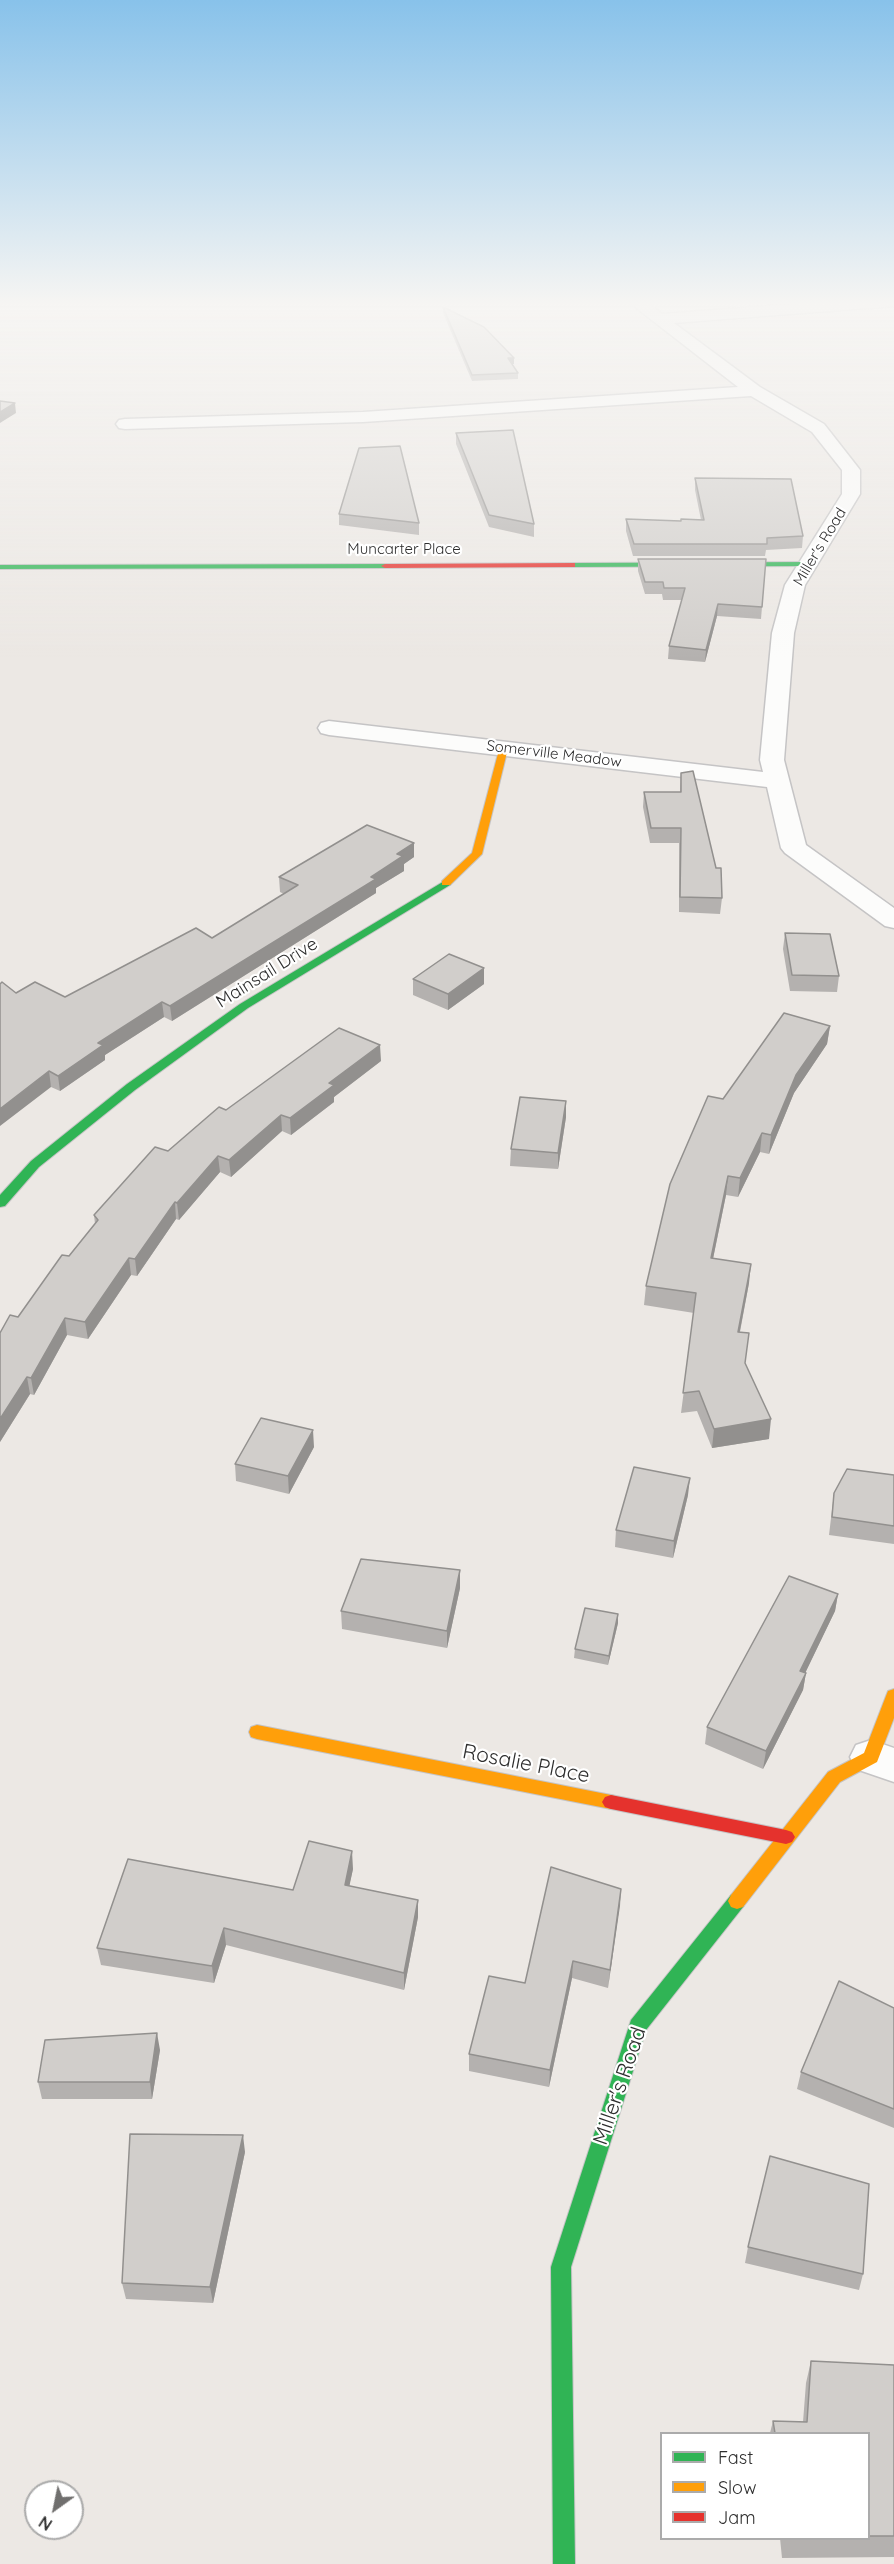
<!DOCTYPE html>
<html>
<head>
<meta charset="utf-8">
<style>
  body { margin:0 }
  #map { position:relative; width:894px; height:2564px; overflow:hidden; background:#ece8e4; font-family:Quicksand,sans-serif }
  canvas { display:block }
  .legend { position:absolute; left:660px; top:2432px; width:210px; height:108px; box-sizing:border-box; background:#fff; border:2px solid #ababab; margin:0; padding:8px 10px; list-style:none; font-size:18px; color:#2e2e2e }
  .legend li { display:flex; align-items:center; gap:12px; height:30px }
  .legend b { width:30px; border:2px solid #ababab }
  .north { position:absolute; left:24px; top:2480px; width:60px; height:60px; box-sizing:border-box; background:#fff; border:2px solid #ababab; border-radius:50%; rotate:213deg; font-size:16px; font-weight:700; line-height:24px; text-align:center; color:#2e2e2e }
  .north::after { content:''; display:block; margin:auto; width:21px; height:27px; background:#706f6e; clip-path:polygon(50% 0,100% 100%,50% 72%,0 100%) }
</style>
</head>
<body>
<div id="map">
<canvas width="894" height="2564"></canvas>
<ul class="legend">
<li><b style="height:8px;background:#30b455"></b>Fast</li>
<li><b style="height:8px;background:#ff9f0a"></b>Slow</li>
<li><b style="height:8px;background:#e5322d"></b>Jam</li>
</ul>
<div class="north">N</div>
</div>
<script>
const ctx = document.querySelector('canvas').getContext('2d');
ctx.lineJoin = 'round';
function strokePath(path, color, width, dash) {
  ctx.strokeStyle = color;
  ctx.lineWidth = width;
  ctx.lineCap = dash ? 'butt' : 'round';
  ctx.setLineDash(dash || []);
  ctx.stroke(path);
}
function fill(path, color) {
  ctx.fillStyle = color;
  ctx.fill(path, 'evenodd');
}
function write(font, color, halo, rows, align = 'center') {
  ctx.font = font + ' Quicksand,sans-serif';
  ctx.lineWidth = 4.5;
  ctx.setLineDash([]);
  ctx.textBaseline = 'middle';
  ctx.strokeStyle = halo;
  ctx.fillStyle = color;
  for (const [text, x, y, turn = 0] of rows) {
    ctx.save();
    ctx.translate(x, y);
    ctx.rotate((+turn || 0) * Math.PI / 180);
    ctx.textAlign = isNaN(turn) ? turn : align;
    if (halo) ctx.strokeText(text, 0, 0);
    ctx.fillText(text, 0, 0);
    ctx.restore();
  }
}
const street = new Path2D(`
  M626,300H644L662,314L847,300H894V306L674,323L760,387L824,424L860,470V494L805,585L794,633L784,760L806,845L894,908V928L885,926L785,853L781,848L767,787L329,735L321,733L318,728L321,723L329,721L763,772L760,760L772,633L785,585L842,494V470L812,432L751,396L363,422L125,429L119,428L116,424L119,420L125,419L363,412L738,387Z
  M871,1740L894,1748V1782L856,1769L850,1757L856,1745Z`);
const fast = new Path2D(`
  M808,562H811V566L572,567L568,565L572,563Z
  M388,564V568H385L0,569V565Z
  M446,880L451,883L450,885L248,1008L135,1090L39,1167L5,1206L0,1207V1195L31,1161L127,1084L240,1004Z
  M737,1893L743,1895L746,1901L743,1907L646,2030L571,2267L575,2564H553L551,2267L631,2020L731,1895Z`);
const slow = new Path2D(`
  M500,746L508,748L482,854L450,885H442V881L472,853Z
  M894,1689V1718L877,1762L840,1782L743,1907L737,1909L731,1907L728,1901L731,1895L828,1772L864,1753L886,1696L888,1691Z
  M257,1725L611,1795L617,1797L620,1802L617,1807L611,1809L257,1739L251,1737L249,1732L251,1727Z`);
const jam = new Path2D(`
  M572,563H575V567L385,568L381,566L385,564Z
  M611,1795L786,1830L792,1832L795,1837L792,1842L786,1844L611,1809L605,1807L602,1802L605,1797Z`);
strokePath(street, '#c5c4c5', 3);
strokePath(fast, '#c5c4c5', 2);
strokePath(slow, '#c5c4c5', 2);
strokePath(jam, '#c5c4c5', 2);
fill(street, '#fcfcfb');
fill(fast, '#30b455');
fill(slow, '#ff9f0a');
fill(jam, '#e5322d');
fill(new Path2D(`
  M443,307L514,358V364H512L518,373V379L472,381L443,313Z
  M456,433L534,524V537L489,527L456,444Z
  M695,478L803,536L802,548L766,550L765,556H633L626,531V519L680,521L701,520L695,490Z
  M339,514L419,523V535L339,525Z
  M638,559H766L761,619L717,616L705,662L668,659L669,646L682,600H663L662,594H645L638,571Z
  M681,773L716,868L722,898L720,914L679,912V843H650L643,807L644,792H680Z
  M414,843V857L404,864V871L376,888V893L172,1021L164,1017L105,1055V1060L60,1091L51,1087L16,993L65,997L212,938L284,894L280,892L279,877Z
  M785,933L839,976L837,992L790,991L783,949Z
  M484,968V984L448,1010L413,995V979Z
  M830,1026L827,1044L794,1093L769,1154L760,1152L738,1197L726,1195L713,1259L749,1283L740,1332L745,1364L769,1439L712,1448L697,1411L681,1413L694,1313L644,1305L646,1286L723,1099Z
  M381,1061L334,1097V1102L291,1135L282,1131L231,1177L220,1172L179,1220L176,1219L137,1276L131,1275L88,1339L67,1335L34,1395L30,1394L0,1442L18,1317L69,1256L95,1224L94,1215L168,1151L226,1110Z
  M566,1101V1117L558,1169L510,1166L511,1149Z
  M314,1447L289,1494L236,1481L235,1464Z
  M894,1475V1544L829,1535L834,1493Z
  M688,1495L673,1558L615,1547L616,1530Z
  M460,1570V1588L447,1648L342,1629L341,1611Z
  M838,1594L835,1611L805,1673H806L803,1690L763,1769L705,1744L707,1727Z
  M618,1614V1623L608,1665L574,1658L575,1649Z
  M353,1869L349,1886L418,1917L404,1990L226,1945L214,1983L101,1965L97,1948L293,1890Z
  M621,1889L608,1988L572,1978L549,2087L469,2071V2054L525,1983Z
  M894,2008V2128L797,2089L801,2072Z
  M160,2050L152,2099H42L38,2082Z
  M245,2152L213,2303L126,2299L122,2283Z
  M748,2247L863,2274L859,2290L745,2263Z
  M811,2361L894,2365V2557L782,2558L780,2538H868V2433H770L773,2421L803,2422L806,2383Z`), '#b4b1af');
fill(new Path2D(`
  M508,358H514V364H508Z
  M15,403L16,413L0,423V412Z
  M718,604L717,616L705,662L706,650Z
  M414,843V857L404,864V871L376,888V893L172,1021L170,1006L371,877L397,854Z
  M484,968V984L448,1010V994Z
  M162,1002L164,1017L105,1055V1060L60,1091L58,1076L98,1043Z
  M830,1026L827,1044L794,1093L769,1154L771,1135L796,1075Z
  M380,1045L381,1061L334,1097V1102L291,1135L290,1118L329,1083Z
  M49,1071L51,1087L0,1126V1109Z
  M566,1101V1117L558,1169V1153Z
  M281,1115L282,1131L231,1177L229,1160Z
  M762,1133L760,1152L738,1197L740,1178Z
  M218,1156L220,1172L179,1220L177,1203Z
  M728,1176L726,1195L709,1278L711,1258Z
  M175,1202L176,1219L137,1276L135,1259Z
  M129,1258L131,1275L88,1339L85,1322Z
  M751,1264L749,1283L736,1351L738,1332Z
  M65,1318L67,1335L34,1395L31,1378Z
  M27,1377L30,1394L0,1442V1419Z
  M771,1419L769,1439L712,1448L714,1429Z
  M313,1430L314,1447L289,1494L288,1476Z
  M690,1478L688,1495L673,1558L674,1541Z
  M460,1570V1588L447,1648V1631Z
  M838,1594L835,1611L798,1688L800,1671Z
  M618,1614V1623L608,1665L609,1656Z
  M806,1673L803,1690L763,1769L766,1751Z
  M352,1851L353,1869L346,1902L345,1885Z
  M621,1889L620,1906L608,1988L610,1970Z
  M418,1900V1917L404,1990V1973Z
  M224,1928L226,1945L214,1983L212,1966Z
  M573,1961L572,1978L549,2087L550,2070Z
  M157,2033L160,2050L152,2099L150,2082Z
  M243,2135L245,2152L213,2303L210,2287Z`), '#92908e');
const building = new Path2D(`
  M443,307L484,327L514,358H508L518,373L472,375Z
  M0,401L15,403L0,412Z
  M513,430L534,524L489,515L456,433Z
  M400,446L419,523L339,514L359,448Z
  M695,478L791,479L803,536L767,538V544H634L626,519L681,521V519L704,520Z
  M638,559H766L762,607L718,604L706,650L669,646L685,588H664L663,582H645Z
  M693,771L716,868H721L722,898L680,897L681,828H651L644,792H681V773Z
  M367,825L414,843L397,854L403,856L371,877L376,879L170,1006L162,1002L98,1043L103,1045L58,1076L49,1071L0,1109V984L2,982L16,993L35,982L65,997L196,928L212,938L298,885L279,877Z
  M785,933L830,934L839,976L792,975Z
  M449,954L484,968L448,994L413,979Z
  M784,1013L830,1026L796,1075L771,1135L762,1133L740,1178L728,1176L711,1258L751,1264L738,1332L749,1333L745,1363L771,1419L714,1429L699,1391L683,1393L696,1293L646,1286L670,1184L708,1096L723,1099Z
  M339,1028L380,1045L329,1083L334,1085L290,1118L281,1115L229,1160L218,1156L177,1203L175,1202L135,1259L129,1258L85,1322L65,1318L31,1378L27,1377L0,1419V1333L10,1315L18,1317L62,1255L69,1256L98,1220L94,1215L155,1147L168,1151L219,1107L226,1110Z
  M520,1097L566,1101L558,1153L511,1149Z
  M261,1418L313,1430L288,1476L235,1464Z
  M634,1467L690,1478L674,1541L616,1530Z
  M847,1469L894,1475V1526L832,1517L834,1493Z
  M361,1559L460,1570L447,1631L341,1611Z
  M789,1576L838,1594L800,1671L806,1673L766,1751L707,1727Z
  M585,1608L618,1614L609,1656L575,1649Z
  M309,1841L352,1851L345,1885L418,1900L404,1973L224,1928L212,1966L97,1948L128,1859L293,1890Z
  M551,1867L621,1889L610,1970L573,1961L550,2070L469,2054L489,1976L525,1983Z
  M839,1981L894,2008V2109L801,2072Z
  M157,2033L150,2082H38L45,2040Z
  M130,2134L243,2135L210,2287L122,2283Z
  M770,2156L869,2184L863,2274L748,2247Z
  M811,2361L894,2365V2536H868V2433H775L773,2421L807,2422Z`);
fill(building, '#d1cecb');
strokePath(building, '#92908e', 1.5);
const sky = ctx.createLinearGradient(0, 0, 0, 659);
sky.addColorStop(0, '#88c2ea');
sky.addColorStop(0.46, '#f6f5f3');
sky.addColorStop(1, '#f6f5f300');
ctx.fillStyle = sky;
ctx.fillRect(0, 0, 894, 659);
write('15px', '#2e2e2e', '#fff', [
  ["Miller's Road",820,547,-59],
  ["Muncarter Place",404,549],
  ["Somerville Meadow",554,754,7]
]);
write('18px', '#2e2e2e', '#fff', [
  ["Mainsail Drive",267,973,-32]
]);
write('21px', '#2e2e2e', '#fff', [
  ["Rosalie Place",526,1764,11],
  ["Miller's Road",620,2086,-71]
]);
</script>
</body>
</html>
